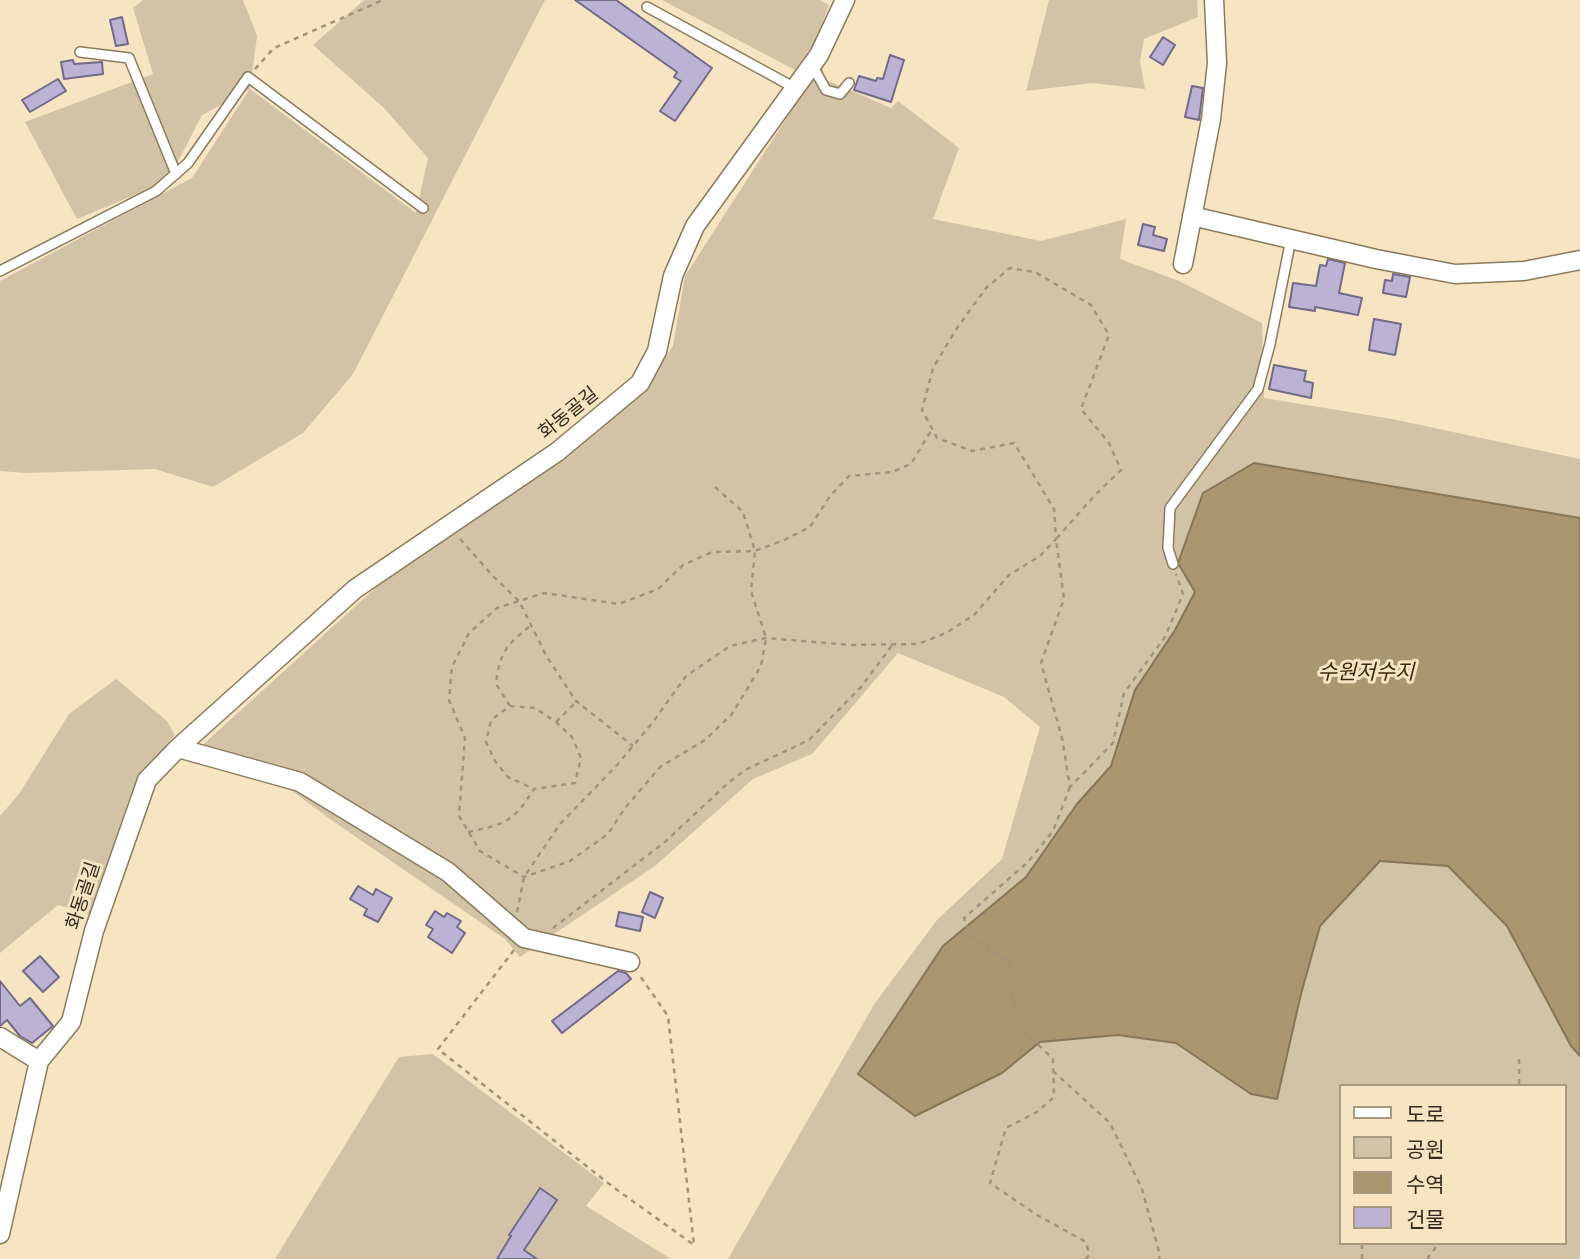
<!DOCTYPE html>
<html>
<head>
<meta charset="utf-8">
<style>
  body { margin:0 }
  #map { position:relative; width:1580px; height:1259px; overflow:hidden; background:#f6e4c2; font-family:"Varela Round","Noto Sans KR",sans-serif }
  canvas { display:block }
  .legend { position:absolute; left:1339px; top:1084px; width:228px; height:161px; box-sizing:border-box; background:#f6e4c2; border:2px solid #a89a81; margin:0; padding:9px 12px; list-style:none; font-size:21px; color:#332c1f }
  .legend li { display:flex; align-items:center; gap:14px; height:35px }
  .legend b { width:35px; border:2px solid #a89a81 }
</style>
</head>
<body>
<div id="map">
<canvas width="1580" height="1259"></canvas>
<ul class="legend">
<li><b style="height:9px;background:#fff"></b>도로</li>
<li><b style="height:19px;background:#d2c3a7"></b>공원</li>
<li><b style="height:19px;background:#aa966f"></b>수역</li>
<li><b style="height:19px;background:#bbb2d4"></b>건물</li>
</ul>
</div>
<script>
const ctx = document.querySelector('canvas').getContext('2d');
ctx.lineJoin = 'round';
function fill(path, color) {
  ctx.fillStyle = color;
  ctx.fill(path, 'evenodd');
}
function strokePath(path, color, width, dash) {
  ctx.strokeStyle = color;
  ctx.lineWidth = width;
  ctx.lineCap = dash ? 'butt' : 'round';
  ctx.setLineDash(dash || []);
  ctx.stroke(path);
}
function write(font, color, halo, rows, align = 'center') {
  ctx.font = font + ' "Varela Round","Noto Sans KR",sans-serif';
  ctx.lineWidth = 6;
  ctx.setLineDash([]);
  ctx.textBaseline = 'middle';
  ctx.strokeStyle = halo;
  ctx.fillStyle = color;
  for (const [text, x, y, turn = 0] of rows) {
    ctx.save();
    ctx.translate(x, y);
    ctx.rotate((+turn || 0) * Math.PI / 180);
    ctx.textAlign = isNaN(turn) ? turn : align;
    if (halo) ctx.strokeText(text, 0, 0);
    ctx.fillText(text, 0, 0);
    ctx.restore();
  }
}
fill(new Path2D(`
  M143,0H243L257,36L250,89L416,213L428,158L384,108L313,45L364,0H545L353,374L303,433L213,487L155,469L27,473L0,471V281L192,178L249,90L202,115L168,181L77,219L25,122L153,74L133,8Z
  M662,0H819L829,5L816,40L795,70Z
  M1049,0H1197L1198,17L1144,39L1140,61L1145,89L1093,83L1026,91Z
  M822,63L824,79L891,108L898,101L959,148L933,219L1041,241L1126,219L1120,259L1179,281L1262,323L1264,398L1392,419L1580,459V1259H728L875,1003L937,920L1002,859L1040,727L1004,697L898,653L812,754L753,779L655,866L520,957L505,939L337,824L288,788L186,760L381,583L572,450L646,386L673,346L685,276ZM1340,1086H1564V1243H1340Z
  M116,679L167,721L175,735L134,785L89,914L58,905L0,953V816L19,794L69,714Z
  M433,1054L604,1183L586,1206L671,1259H275L399,1057Z`), '#d2c3a7');
const water = new Path2D(`
  M1254,463L1580,518V1056L1571,1046L1507,926L1448,866L1380,861L1320,926L1301,994L1277,1099L1251,1094L1176,1043L1118,1035L1040,1042L1002,1073L915,1116L858,1074L943,946L1026,877L1077,804L1111,766L1135,690L1175,630L1195,592L1178,563L1203,493Z`);
fill(water, '#aa966f');
strokePath(water, '#867657', 2);
const building = new Path2D(`
  M575,0H616L712,68L675,121L660,111L681,81L674,77L677,72Z
  M122,17L128,44L116,46L110,20Z
  M1163,37L1175,45L1163,65L1150,57Z
  M890,55L904,60L891,102L854,90L859,76L876,81L877,78L883,79Z
  M73,60L74,64L102,62L103,74L64,79L61,62Z
  M58,79L66,91L30,112L22,100Z
  M1192,86L1203,88L1199,120L1185,117Z
  M1143,224L1155,227L1153,235L1167,239L1164,251L1138,245Z
  M1328,259L1345,263L1339,293L1362,298L1358,315L1315,307V311L1289,307L1293,283L1316,286L1320,265L1326,266Z
  M1393,274L1410,277L1406,297L1383,293L1385,280L1392,281Z
  M1374,319L1401,324L1395,355L1369,350Z
  M1274,365L1306,371L1304,381L1313,383L1311,398L1269,389Z
  M358,886L373,895L376,889L392,898L378,922L364,915L367,909L350,899Z
  M650,892L663,898L655,918L642,912Z
  M435,911L444,917L447,913L461,921L457,927L465,933L452,953L428,937L433,929L426,925Z
  M619,912L643,917L640,931L616,926Z
  M40,956L59,977L43,992L23,971Z
  M618,971L626,973L631,979L562,1033L552,1021Z
  M0,981L20,1006L30,998L53,1026L32,1043L20,1036L7,1020L0,1026Z
  M540,1188L557,1200L524,1250L537,1259H497L511,1236L509,1235Z`);
fill(building, '#bbb2d4');
strokePath(building, '#726a89', 2);
const lane = new Path2D(`
  M647,7L795,88
  M80,52L129,58L176,174
  M812,65L826,90L840,94L849,83
  M0,271L156,191L188,163L248,77L423,208
  M1173,564L1168,548L1170,508L1258,389L1270,344L1291,239`);
const street = new Path2D(`
  M1192,216L1376,259L1455,274L1524,271L1580,260
  M1183,264L1211,119L1217,63L1214,0
  M178,748L300,782L448,872L524,938L630,962
  M0,1037L39,1061L0,1234
  M39,1061L71,1022L94,931L147,780L178,748L355,589L557,452L640,383L657,351L673,276L695,226L819,55L845,0`);
strokePath(lane, '#8b7b5b', 12);
strokePath(street, '#8b7b5b', 21);
strokePath(new Path2D(`
  M255,69L274,48L383,0
  M715,487L743,512L755,551L751,591L766,638L761,666L732,714L705,740L660,767L625,808L608,834L570,861L524,877L480,851L459,816L465,738L449,700L452,667L469,633L497,608L544,593L619,604L658,589L683,565L712,552L755,551L784,540L810,527L830,496L849,476L892,472L911,464L932,429
  M460,539L493,576L519,601L547,657L576,701L633,746
  M510,706L496,684C500,651 506,646 531,625
  M556,722L576,702
  M1070,787L1053,831L1028,862L964,918L970,936L1010,962L1011,997L1022,1029L1053,1059L1054,1097L1037,1112L1006,1128L990,1183L1037,1215L1086,1242L1089,1255L1086,1259
  M468,832C506,824 513,822 534,789L575,783L581,758L572,737L556,722L535,708L510,706L491,720L486,742L495,761L508,777L534,789
  M517,912L524,877L560,824L618,764L653,722L686,676L730,646L766,638L850,645L918,644L946,633L974,615L1009,575L1040,556L1056,539L1054,509L1014,443L972,451L937,438L922,410L933,368L957,328L986,288L1010,268L1035,272L1091,305L1109,335L1081,409L1109,443L1121,470L1096,494L1056,539L1064,599L1041,663L1062,738L1070,787L1113,743L1124,693L1165,637L1183,594L1176,574
  M553,928L666,841L728,783L745,770L809,740L861,687L893,644
  M514,950L438,1049L613,1187L694,1245L668,1016L640,976
  M1519,1059V1086
  M1053,1071L1110,1123L1142,1189L1160,1255L1159,1259
  M1362,1259V1243
  M1427,1259L1439,1243`), '#a1947b', 2.5, [5, 5]);
strokePath(lane, '#fff', 9);
strokePath(street, '#fff', 18);
write('19px', '#332c1f', '#f6e4c2', [
  ["화동골길",569,414,-39],
  ["화동골길",84,896,-72]
]);
write('italic 21px', '#3a2b08', '#f6e4c2', [
  ["수원저수지",1366,673]
]);
</script>
</body>
</html>
